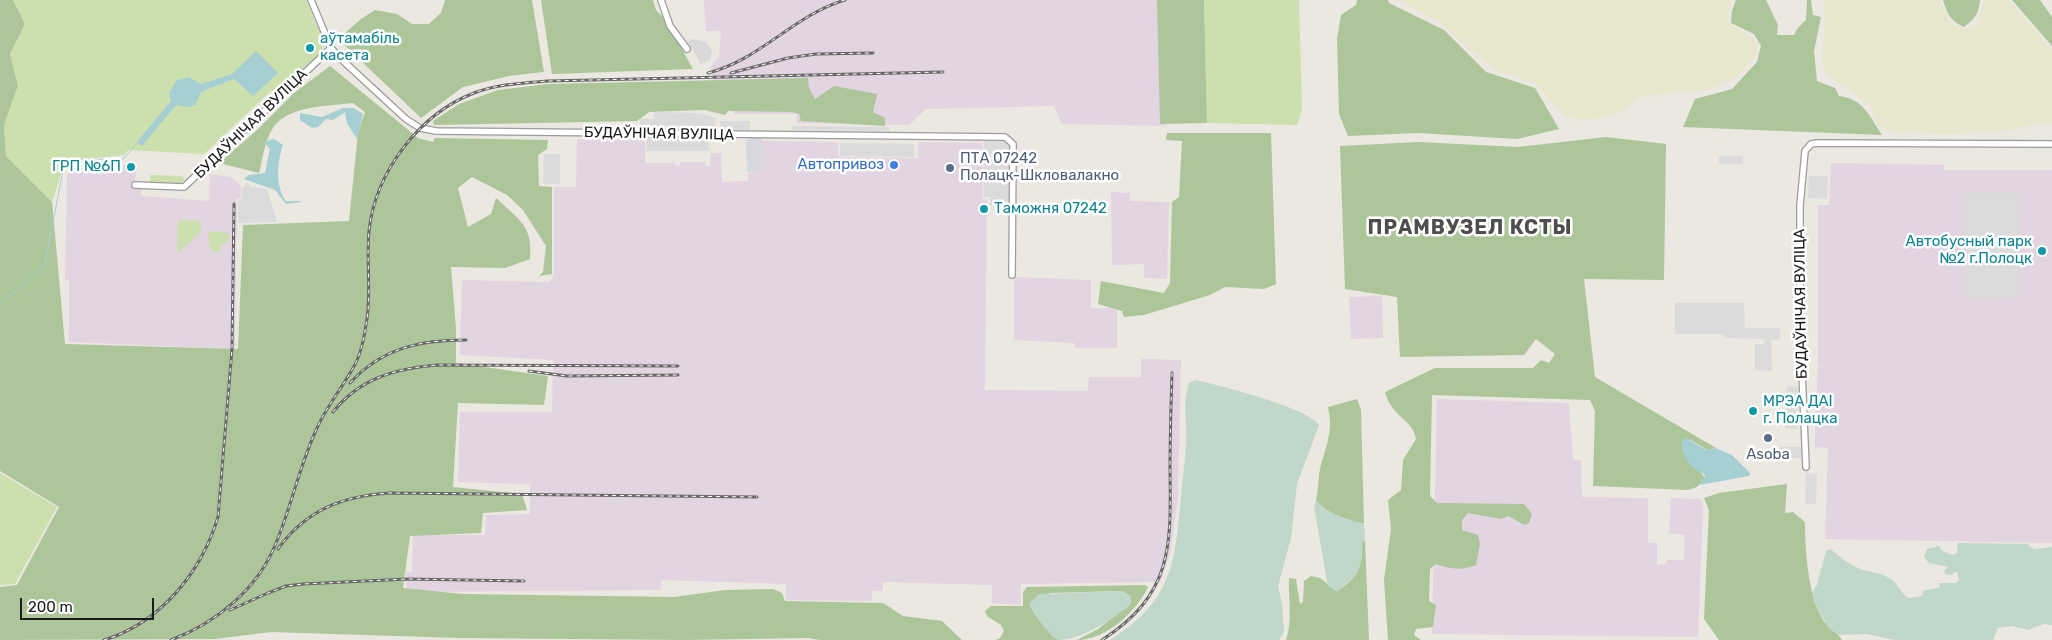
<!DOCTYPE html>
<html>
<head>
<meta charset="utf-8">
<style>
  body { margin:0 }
  #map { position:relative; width:2052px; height:640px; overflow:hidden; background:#ebe7e1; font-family:Rubik,sans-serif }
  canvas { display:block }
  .scale { position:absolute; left:20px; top:598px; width:134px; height:22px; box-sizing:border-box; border:2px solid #1b1b1b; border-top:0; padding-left:6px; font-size:15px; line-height:18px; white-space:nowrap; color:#1b1b1b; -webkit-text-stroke:4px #fff; paint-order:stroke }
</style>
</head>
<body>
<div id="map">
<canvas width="2052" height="640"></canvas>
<div class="scale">200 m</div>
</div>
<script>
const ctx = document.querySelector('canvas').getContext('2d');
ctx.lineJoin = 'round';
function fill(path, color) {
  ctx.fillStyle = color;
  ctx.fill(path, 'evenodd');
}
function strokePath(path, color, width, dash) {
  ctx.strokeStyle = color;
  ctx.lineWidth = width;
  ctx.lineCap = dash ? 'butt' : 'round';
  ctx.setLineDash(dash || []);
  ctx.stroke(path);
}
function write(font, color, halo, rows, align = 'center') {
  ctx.font = font + ' Rubik,sans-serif';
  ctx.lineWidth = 5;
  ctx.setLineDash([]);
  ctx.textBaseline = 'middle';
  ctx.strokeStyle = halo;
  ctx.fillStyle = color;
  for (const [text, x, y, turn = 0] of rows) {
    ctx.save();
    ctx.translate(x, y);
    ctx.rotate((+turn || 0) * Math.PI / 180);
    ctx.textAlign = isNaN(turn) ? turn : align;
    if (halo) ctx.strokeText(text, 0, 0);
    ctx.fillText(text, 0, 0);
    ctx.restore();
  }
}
fill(new Path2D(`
  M692,39L706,42L712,51L710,60L701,64L688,42Z`), '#d9d8d8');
fill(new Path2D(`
  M704,0H1162L1166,126L1062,124L1054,106L926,109L909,125L797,123V114H735L716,86L710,67L719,57L721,31H706Z
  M577,139L645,140V163H675V166H680V162H705V166H710L711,153H721L722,182L748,181V173H761L762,141L837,142L839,157L918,158V142L982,143L983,199L987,200L985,390L1088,391L1089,377H1141V359L1181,360L1178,499L1170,555L1160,582L1021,584L1020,605L992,603V585L883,582V591H872V601L786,600V584L661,580V590L407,592L406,572H412L413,535H485L486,515L530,514V484L458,482L460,412H552L553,360L460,355L462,280L550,282L554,274V187H576Z
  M1831,163L1944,165V170H2052V543L1825,539L1828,448L1815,447V425L1818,367H1830L1818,366V205H1829Z
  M124,164H136L135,188L141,189V196L209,201L210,174L231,177L241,186V198L237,199L235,349L69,342V280H65L67,177L70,168L123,171Z
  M1111,192L1130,193V201L1169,202L1167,279L1144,278V264L1112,265Z
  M1014,277L1091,280V308H1117V348H1075L1074,343L1014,340Z
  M1382,296L1383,338L1351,339L1349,297Z
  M1437,399L1569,403L1573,460H1581L1582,497L1648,498V543H1657V565L1666,564L1667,560H1684L1685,535L1669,533L1671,498L1701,499L1703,507L1698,637L1432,634Z`), '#e3d4e2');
fill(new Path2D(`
  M1399,0H1731L1727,17L1728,22L1755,40L1757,46L1755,55L1748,65L1735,78L1708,90L1641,96L1625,109L1612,115L1597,119H1576L1565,116L1535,83L1498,71L1483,61L1441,23Z
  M1823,0H1940L1951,23L1966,29L1973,27L1978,21L1984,0H2009L2052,50V123L2037,124L2011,130L1957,134H1936L1886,130L1878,124L1868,104L1831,78L1823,67L1822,58L1825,19Z`), '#e8e7ce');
fill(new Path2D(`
  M13,0H306L324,42L323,51L276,96L271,91L204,154L128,150L124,155L70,161L63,168L52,202L6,156L4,125L18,86L10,54L25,24Z
  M1204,0H1299L1302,110L1297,125L1207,123Z
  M150,175L182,176L185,179L181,183L150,182Z
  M178,220L201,221V232L177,254Z
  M208,231L229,233V241L222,244L218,254L210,249Z
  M0,473L57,507L15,584L0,585Z`), '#cbe0ac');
fill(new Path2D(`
  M0,0H13L25,24L10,54L18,86L4,125L6,156L52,202L65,344L238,349L243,225L349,221L358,133L365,112L353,103C329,106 293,105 275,125C265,137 263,158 259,173L219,163L256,131L294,93L330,66L418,138L433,142L435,138L548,140L547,149L538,155L539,186L552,187V274L539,276L543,272L546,246L523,210L507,195L472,177L458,188L468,227L491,214L496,198C519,220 533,225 530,259L505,268L451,267L456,329V363L548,376L544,405L458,403L453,487L522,494L527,510L483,513L481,533L410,536L403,588L463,594L674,597L725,590L773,589L782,593L785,601L883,603L903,616L942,621L962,640H820L808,638L685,640L459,638L271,632L215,639L0,640V587L17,585L59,507L0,471Z
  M445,0H532L544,72L509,76L463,87L421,118L338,39L361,19L375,10L397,14L412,24H429L441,13Z
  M541,0H653L656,10L665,19L693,69L552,74Z
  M1157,0H1204L1207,123L1160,124Z
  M1357,0H1388L1389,3L1444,30L1486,72L1535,88L1559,129L1517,139L1418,133L1348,136L1339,114L1337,39L1341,15L1356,5Z
  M1736,0H1766L1778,25L1777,35H1794L1797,29L1806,20L1807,0H1811L1813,15L1821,17L1814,51L1817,81L1835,88L1839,96C1864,99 1869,116 1882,135L1683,127L1695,99L1732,89L1757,62L1761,46L1754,34L1731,23L1732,11Z
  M1943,0H1980C1979,13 1975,19 1964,27C1951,21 1947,14 1943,0Z
  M2012,0H2040L2052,17V46Z
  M808,78L809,88L815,99L834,86L877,94L873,112L885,118V126L801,121L799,114L792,112L728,111L725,115L705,110L649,112L637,121L434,125L433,121L459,104L498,90L549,84Z
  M1167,133H1271L1276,284L1264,289L1225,287L1210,295L1144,315L1124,317L1122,311L1098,304L1101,281L1164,293L1170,283L1172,202L1179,197L1182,141L1166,140Z
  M1606,137L1666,144L1664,280L1584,279L1595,377L1716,448L1707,450L1689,439L1701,473L1705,478L1697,487L1688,490L1593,486L1595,411L1590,400L1432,395L1430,496L1437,503L1524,504L1532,514L1529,523L1525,525L1508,516L1501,519L1468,513L1462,520V530L1478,535L1480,544L1476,565C1461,571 1451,569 1436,564L1430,569L1429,601L1436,605L1433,627L1416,629L1414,635L1421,640H1388L1384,580L1391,529L1388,500L1401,490L1403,460L1416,439C1412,418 1392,418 1385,392L1435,368H1533L1541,360L1549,363L1555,354L1536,339L1524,355L1400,357L1397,297L1345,289L1340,146L1418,142L1518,147Z
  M1357,399L1361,410L1364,524C1346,519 1328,515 1316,500C1319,487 1318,473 1322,461C1328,442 1333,427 1328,407Z
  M1787,484L1785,513L1793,512L1805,522C1805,551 1808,593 1822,618C1827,628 1837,631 1842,640H1719L1704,619L1709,510L1704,498L1719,493Z
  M1365,541L1369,640H1286C1293,620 1288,599 1289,578L1296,579L1300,604L1303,602L1304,581L1311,576L1320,578L1337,591C1358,578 1363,566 1362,542Z
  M1145,585L1148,587C1136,612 1106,640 1077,640L1098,629L1131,603L1122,591L1049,593L1051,635L1059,640H996L1000,638L1004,631L1001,625L987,616L985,611L991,606H1023V592L1027,587Z`), '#acc69a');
fill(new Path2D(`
  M1196,380C1220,386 1307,407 1319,425L1297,484L1291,538L1278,586L1282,604L1284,632L1279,640H1110C1172,601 1175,564 1181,497C1183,474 1187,450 1186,428C1186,407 1183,405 1189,383Z
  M1316,500C1328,515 1346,519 1364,524L1365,541L1362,542C1363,566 1358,578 1336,591L1328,586L1314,507Z
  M1958,543L2027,544L2034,549L2052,547V625L2044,624L2028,630L2012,626L1998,628L1993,640H1895L1867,634L1839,635L1829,629L1814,602L1813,591L1817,585L1826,551L1830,549C1838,555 1847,563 1856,567C1867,573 1878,571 1889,578C1897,582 1900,592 1908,598L1922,596L1923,591L1940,587L1939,583H1956L1959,580L1957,572H1954L1952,575L1945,574L1944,571L1948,567L1929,563L1924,557L1927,549L1939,546L1942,551L1953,555L1957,553Z
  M1122,591L1131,596V603L1128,607C1113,619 1080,640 1059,640C1053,638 1048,631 1044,627C1038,619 1033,613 1029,604L1039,594Z`), '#c0d7ca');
fill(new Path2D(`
  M654,112L700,113L716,118L715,126H649L650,130H640V119H654Z
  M720,121H750V130L720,129Z
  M792,126L889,127V131L792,130Z
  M646,135L709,136V151H646Z
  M984,140L1009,141V205H990V197H984Z
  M840,143L914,144V157L840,156Z
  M544,154H560V184H543Z
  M1719,156H1743V164H1719Z
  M1809,176H1828L1827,199L1808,198Z
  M248,183L252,187L267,189L277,222L238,223V201L242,200V188Z
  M1966,193H2020L2019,298H1965Z
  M1675,303H1744L1745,328H1780V339L1771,340L1772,371L1755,370V344H1764V340L1768,339L1724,338V334H1675Z
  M1787,386L1798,387L1797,429L1786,428Z
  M1780,447H1801V458H1781Z
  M1806,473L1817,474L1816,504H1805Z`), '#dbdbdb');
fill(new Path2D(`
  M750,137H762L761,173L747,172L746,143Z`), '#d6d7e0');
fill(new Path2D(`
  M256,51L278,73L253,96L234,79L201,92L195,105L189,107L176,105L142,146L137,142L171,101L169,93L177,80L189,77L201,84L232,74Z
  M343,108H354L363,114L357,139L347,123L345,112L333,120L326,119L318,127L312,128L300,120V113L322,117Z
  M274,139L283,145C277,162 275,186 286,201H300L301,202L286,204L275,190L244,179L249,175L265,173L270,149L264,142Z
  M1686,438L1706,450L1716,448L1732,455L1750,473L1749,476L1699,485L1705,477L1704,474C1691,469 1680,455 1682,440Z`), '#a6cfd4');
strokePath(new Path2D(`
  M0,305L45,264L65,160L123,159L138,142`), '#a6cfd4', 1);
const minor = new Path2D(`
  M311,0L331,48L341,59L406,119L420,128L436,131L1005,137L1013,144L1012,275
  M661,0L670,26L687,49
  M135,185L184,187L331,48
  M1806,467L1800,325V206L1805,151L1811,144L1817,143L2052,144`);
strokePath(minor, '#9c9c9c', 8);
strokePath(minor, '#fff', 5.5);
const rail = new Path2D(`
  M708,73C760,60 794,15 845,0
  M731,73L788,58L816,54L873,53
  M529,371L567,376L678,375
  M350,383C382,348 420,340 466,340
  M333,412C360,378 395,369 436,365L678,366
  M278,549C307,509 343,496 390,493L757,497
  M230,610L268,593L286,586L303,584L407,579L524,581
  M104,640C160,623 201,573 218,517L232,349L234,204
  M171,640C216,623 258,589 276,543C292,505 300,463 318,426C327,406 342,388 353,368C360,357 364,338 366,325C372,295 366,261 369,231C375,173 419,114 474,93C497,84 523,83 548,81L943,72
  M1102,640C1173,594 1171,547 1170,469C1170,437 1171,405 1172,373`);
strokePath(rail, '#696969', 3);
strokePath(rail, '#fff', 1, [4]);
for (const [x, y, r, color] of [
  [310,48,5,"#0f9aa8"],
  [894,165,5,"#3f7fe0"],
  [131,167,5,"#0f9aa8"],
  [950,168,5,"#5c6f8a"],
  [984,209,5,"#0f9aa8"],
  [2042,251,5,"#0f9aa8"],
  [1753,411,5,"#0f9aa8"],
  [1768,438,5,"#5c6f8a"]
]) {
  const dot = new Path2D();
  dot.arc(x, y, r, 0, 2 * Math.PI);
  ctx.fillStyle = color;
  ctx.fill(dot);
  strokePath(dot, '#fff', 2);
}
write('15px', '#0d838f', '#fff', [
  ["аўтамабіль",320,39],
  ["касета",320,56],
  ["ГРП №6П",121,167,"right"],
  ["Таможня 07242",994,209],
  ["Автобусный парк",2032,242,"right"],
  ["№2 г.Полоцк",2032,259,"right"],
  ["МРЭА ДАІ",1763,402],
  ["г. Полацка",1763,419]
], 'left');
write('15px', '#1b1b1b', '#fff', [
  ["БУДАЎНІЧАЯ ВУЛІЦА",251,124,-44],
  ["БУДАЎНІЧАЯ ВУЛІЦА",659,134,1],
  ["БУДАЎНІЧАЯ ВУЛІЦА",1801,304,-91]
]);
write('15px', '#4e5e75', '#fff', [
  ["ПТА 07242",960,159],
  ["Полацк-Шкловалакно",960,176],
  ["Asoba",1768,455,"center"]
], 'left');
write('15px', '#366cbe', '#fff', [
  ["Автопривоз",884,165]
], 'right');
ctx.letterSpacing = '1px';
write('bold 20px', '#4e4e4e', '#fff', [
  ["ПРАМВУЗЕЛ КСТЫ",1470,228]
]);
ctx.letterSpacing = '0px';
</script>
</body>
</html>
